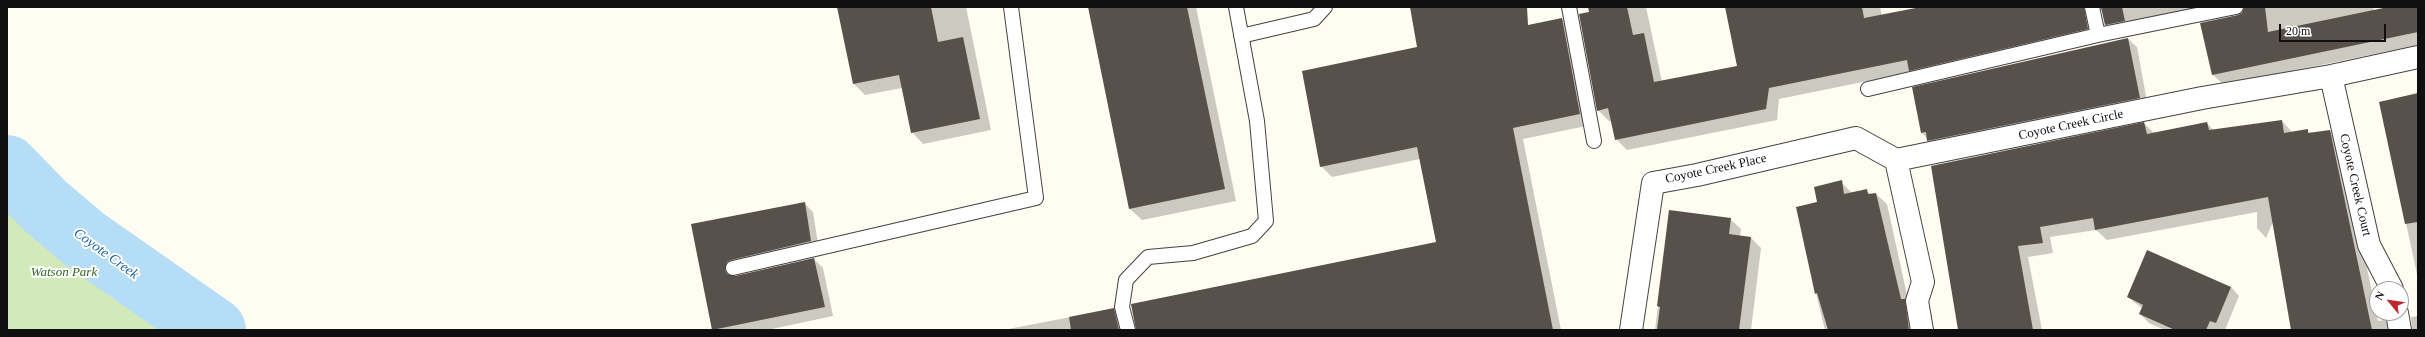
<!DOCTYPE html>
<html>
<head>
<meta charset="utf-8">
<style>
  body { margin:0 }
  #map { position:relative; width:2425px; height:337px; overflow:hidden; background:#fffcf1; font-family:"Times New Roman",serif }
  canvas { display:block }
  .frame { position:absolute; inset:0; border:8px solid #0f0f0f; pointer-events:none }
  .north { position:absolute; left:2369px; top:281px; width:40px; height:40px; box-sizing:border-box; background:#fff; border:1px solid #9f9f9f; border-radius:50%; rotate:299deg; font-size:11px; font-weight:700; line-height:16px; text-align:center; color:#0f0f0f }
  .north::after { content:''; display:block; margin:auto; width:14px; height:18px; background:#be272c; clip-path:polygon(50% 0,100% 100%,50% 72%,0 100%) }
  .scale { position:absolute; left:2279px; top:24px; width:107px; height:18px; box-sizing:border-box; border:2px solid #0f0f0f; border-top:0; padding-left:5px; font-size:12px; line-height:14px; white-space:nowrap; color:#0f0f0f; -webkit-text-stroke:3px #fff; paint-order:stroke }
</style>
</head>
<body>
<div id="map">
<canvas width="2425" height="337"></canvas>
<div class="frame"></div>
<div class="north">N</div>
<div class="scale">20 m</div>
</div>
<script>
const ctx = document.querySelector('canvas').getContext('2d');
ctx.lineJoin = 'round';
function fill(path, color) {
  ctx.fillStyle = color;
  ctx.fill(path, 'evenodd');
}
function strokePath(path, color, width, dash) {
  ctx.strokeStyle = color;
  ctx.lineWidth = width;
  ctx.lineCap = dash ? 'butt' : 'round';
  ctx.setLineDash(dash || []);
  ctx.stroke(path);
}
function write(font, color, halo, rows, align = 'center') {
  ctx.font = font + ' "Times New Roman",serif';
  ctx.lineWidth = 4;
  ctx.setLineDash([]);
  ctx.textBaseline = 'middle';
  ctx.strokeStyle = halo;
  ctx.fillStyle = color;
  for (const [text, x, y, turn = 0] of rows) {
    ctx.save();
    ctx.translate(x, y);
    ctx.rotate((+turn || 0) * Math.PI / 180);
    ctx.textAlign = isNaN(turn) ? turn : align;
    if (halo) ctx.strokeText(text, 0, 0);
    ctx.fillText(text, 0, 0);
    ctx.restore();
  }
}
fill(new Path2D(`
  M7,151L216,325L223,330H7Z`), '#d2e9ba');
fill(new Path2D(`
  M838,7H966L991,130L923,144L912,132L902,88L865,95L854,84Z
  M1098,7H1196L1236,201L1142,220L1130,209Z
  M1411,7H1518L1522,27L1562,19L1573,30L1591,125L1523,139L1561,330H1137L1437,243L1420,159L1332,177L1321,166L1419,48Z
  M1589,7H1646L1662,82L1738,67L1726,7H1880L1882,16L1927,7H2373L2374,11L2393,7H2418V45L2224,85L2212,74L2243,11L2117,36L2105,24L2102,10L2094,16L2098,40L1912,72L1779,99L1777,120L1627,150L1616,139L1612,121H1609L1598,110Z
  M2128,39L2137,47L2148,107L1937,149L1922,133L1913,88Z
  M2418,94V279L2380,102Z
  M2282,121L2292,132L2307,130L2311,134L2330,131L2341,142L2378,321L2385,320L2395,330H2292L2273,222L2266,238L2257,228V212L2107,240L2096,230L2050,237L2053,253L2028,257L2042,330H1959L1932,166L2144,123L2154,133L2207,123L2214,131Z
  M1841,182L1852,193L1866,190L1871,195L1876,194L1887,204L1909,304L1918,330H1825L1804,244L1806,245L1819,202Z
  M804,203L813,212L819,250L736,271L734,278L814,259L823,268L833,316L767,330H713L692,225Z
  M1670,211L1730,219L1741,229L1740,236L1750,237L1761,248L1751,330H1655Z
  M2231,287L2239,296L2225,330H2165L2149,323L2140,314L2143,309L2128,297Z
  M1113,309L1124,320L1127,330H1003Z
  M2418,316V330H2412L2411,317Z`), '#0003');
strokePath(new Path2D(`
  M7,167L45,206L84,239L214,330`), '#b6ddf6', 64);
fill(new Path2D(`
  M837,7H931L938,42L963,37L980,119L911,133L899,75L853,84Z
  M1088,7H1187L1225,189L1129,209Z
  M1410,7H1527L1528,25L1562,18L1580,114L1513,128L1553,330H1136L1131,304L1436,242L1417,147L1320,167L1302,71L1417,47Z
  M1588,7H1627L1633,35L1644,33L1654,82L1737,66L1725,7H1862L1864,18L1921,7H2084L2088,29L1909,71L1907,60L1769,88L1766,109L1615,140L1608,108L1597,111L1579,14L1589,12Z
  M2101,7H2122L2125,21L2105,25Z
  M2244,7H2265L2268,32L2388,7H2418V32L2212,75L2200,23L2238,15L2242,13Z
  M2128,38L2140,98L1927,141L1926,132L1921,133L1912,87Z
  M2418,93V222L2405,224L2379,102Z
  M2282,120L2284,133L2308,129V133L2330,130L2372,330H2291L2268,197L2095,230L2093,218L2040,227L2043,243L2018,246L2033,330H1958L1931,166L2144,122L2147,134L2207,122L2209,130Z
  M1842,180L1844,194L1867,189L1868,194L1876,193L1901,299H1905L1909,330H1828L1817,293L1815,294L1796,207L1817,202L1814,187Z
  M805,202L811,241L731,260L727,262L725,270L727,274L735,276L814,258L825,307L712,330L691,224Z
  M1669,210L1731,218L1729,234L1751,237L1739,330H1657L1660,307L1657,306Z
  M2147,250L2231,287L2216,323L2210,321L2206,330H2175L2139,314L2143,305L2127,297Z
  M1114,308L1119,330H1071L1069,317Z`), '#57504b');
const lane = new Path2D(`
  M1569,7L1594,141
  M2092,7L2098,35L2236,7
  M1241,36L1314,19L1325,7
  M1868,89L2098,35
  M733,268L1036,198L1011,7
  M1128,330L1122,307L1126,280L1148,257L1193,253L1252,236L1266,221L1257,121L1236,7`);
const street = new Path2D(`
  M2331,76L2369,245L2392,289
  M1896,160L2202,98L2331,76L2418,57
  M1896,160L1923,282L1917,301L1922,330
  M2397,313L2400,330
  M1631,330L1653,183L1697,175L1856,138L1896,160`);
strokePath(lane, '#424242', 16);
strokePath(street, '#424242', 24);
strokePath(lane, '#fff', 14);
strokePath(street, '#fff', 22);
write('13px', '#0f0f0f', '#fff', [
  ["Coyote Creek Circle",2071,125,-12],
  ["Coyote Creek Place",1716,169,-12],
  ["Coyote Creek Court",2355,185,77]
]);
write('italic 13px', '#2d661f', '#fff', [
  ["Watson Park",64,273]
]);
write('italic 14px', '#1863a0', '#fff', [
  ["Coyote Creek",106,254,36]
]);
</script>
</body>
</html>
